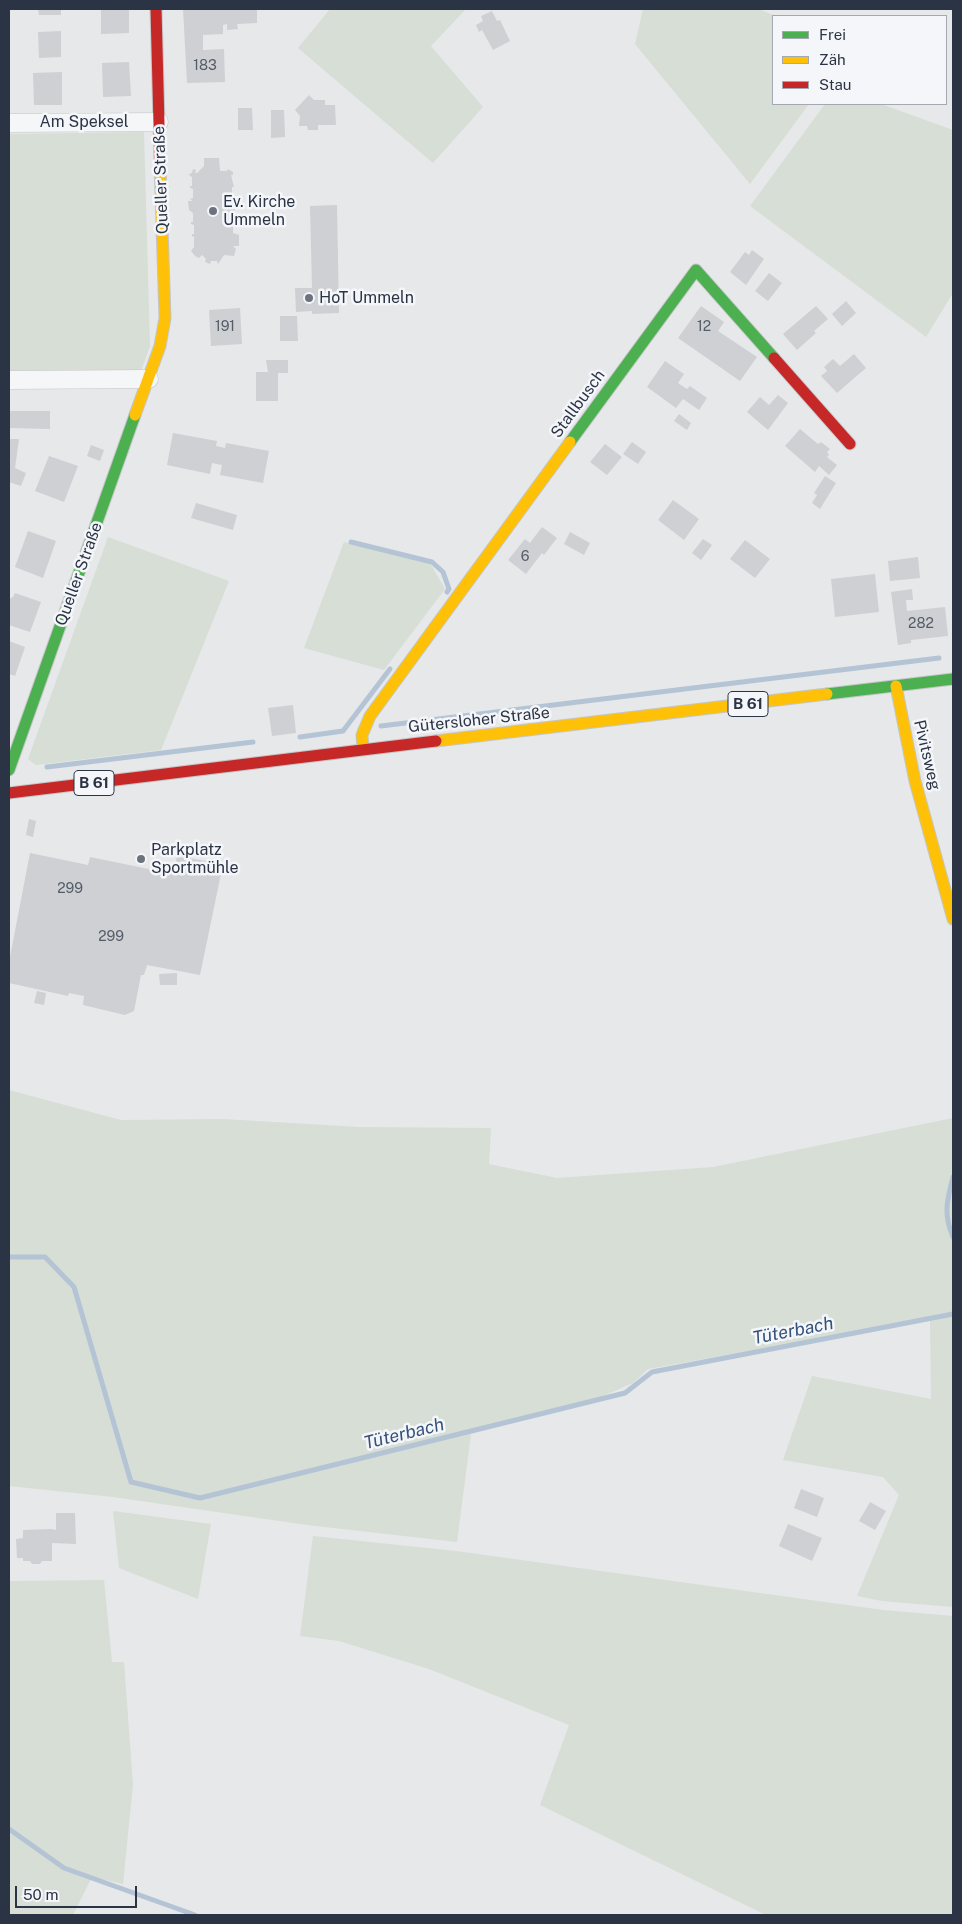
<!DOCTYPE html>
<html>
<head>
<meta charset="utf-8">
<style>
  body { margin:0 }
  #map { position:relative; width:962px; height:1924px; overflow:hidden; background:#e6e8ea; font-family:"Public Sans",sans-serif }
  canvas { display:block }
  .frame { position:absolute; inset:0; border:10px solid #2b3445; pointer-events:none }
  .legend { position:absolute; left:772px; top:15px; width:175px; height:90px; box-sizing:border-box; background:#f4f6f9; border:1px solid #a4a8b1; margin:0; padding:6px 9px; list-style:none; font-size:15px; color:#2b3445 }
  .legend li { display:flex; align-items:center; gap:10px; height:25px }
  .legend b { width:25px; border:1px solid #a4a8b1 }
  .scale { position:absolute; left:15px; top:1886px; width:122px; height:22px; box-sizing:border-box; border:2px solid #2b3445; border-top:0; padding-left:6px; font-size:15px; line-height:18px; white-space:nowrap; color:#2b3445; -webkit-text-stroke:4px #f4f6f9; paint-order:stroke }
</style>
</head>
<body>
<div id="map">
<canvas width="962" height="1924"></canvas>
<div class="frame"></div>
<ul class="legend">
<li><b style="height:6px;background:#4caf50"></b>Frei</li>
<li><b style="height:6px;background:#ffc107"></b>Zäh</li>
<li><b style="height:6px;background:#c62828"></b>Stau</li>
</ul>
<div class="scale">50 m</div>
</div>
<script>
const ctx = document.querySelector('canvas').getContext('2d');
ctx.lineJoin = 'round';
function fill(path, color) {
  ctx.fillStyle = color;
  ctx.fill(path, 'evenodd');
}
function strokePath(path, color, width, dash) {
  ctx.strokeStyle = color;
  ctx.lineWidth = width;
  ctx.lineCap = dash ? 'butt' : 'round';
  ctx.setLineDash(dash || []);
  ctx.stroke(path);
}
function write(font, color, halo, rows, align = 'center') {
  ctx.font = font + ' "Public Sans",sans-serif';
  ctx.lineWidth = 5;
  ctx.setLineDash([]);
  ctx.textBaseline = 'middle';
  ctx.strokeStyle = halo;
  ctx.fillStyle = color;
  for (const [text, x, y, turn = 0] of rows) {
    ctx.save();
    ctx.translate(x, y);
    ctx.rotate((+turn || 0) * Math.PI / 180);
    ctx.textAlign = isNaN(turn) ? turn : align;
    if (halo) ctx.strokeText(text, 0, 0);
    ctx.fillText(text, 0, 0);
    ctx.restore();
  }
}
fill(new Path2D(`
  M330,9H466L431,46L483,107L433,163L298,48Z
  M643,9H759L775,16H773V104H809L750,184L635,44Z
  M825,104H881L953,130V293L926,337L750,206Z
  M144,132L150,346L140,374H9V134Z
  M108,537L229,581L161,750L36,765L28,759Z
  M344,542L430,563L445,589L384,670L304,648Z
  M9,1090L121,1120L223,1119L359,1127L491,1128L489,1164L557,1178L713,1167L953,1118V1607L882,1601L857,1596L899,1495L883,1477L783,1460L812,1376L931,1399L930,1319L648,1369L633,1383L594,1400L471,1434L457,1542L307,1525L113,1497L9,1486Z
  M113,1511L211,1524L198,1599L119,1568Z
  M313,1536L456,1551L883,1610L953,1616V1915H766L540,1805L569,1725L429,1669L339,1641L300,1636Z
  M104,1580L112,1662H124L133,1785L123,1884L92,1877L73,1915H9V1581Z`), '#d6ded6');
strokePath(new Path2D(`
  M351,542L432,562L443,572L449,589L447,592
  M381,726L939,658
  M300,737L343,731L390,669
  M47,767L253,742
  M953,1177C947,1200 943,1214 953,1237
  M9,1257H45L74,1287L131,1482L200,1498L625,1393L652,1372L953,1314
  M9,1829L64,1868L195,1915`), '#b4c4d5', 5);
fill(new Path2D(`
  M38,9H61V15H39Z
  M101,9H129V33L101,34Z
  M183,9H257V23L237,24L238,29L227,30V24L223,25V34L203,35V50L224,49L225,82L187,83Z
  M492,11L497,21L500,20L510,41L493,50L482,30L479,32L476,25L483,21L481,16Z
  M61,31V57L39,58L38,32Z
  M129,62L131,96L103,97L102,63Z
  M62,72V105H34L33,73Z
  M309,95L314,100H325V105H335L336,125H318V130H308L307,126H299L300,116L295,110Z
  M238,108H252L253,130H238Z
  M271,110H284L285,137L271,138Z
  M204,158H219L220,171H227L228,169L233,172V175H231L234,187H232V196H234V199H232V209H235L234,212H232L233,221H235L233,224V233L239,235V246H233L236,249L234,256L224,255L218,264L217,261H211L210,264L205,262L206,259L202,255L199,258L195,256L191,251L194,247V237L192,236V234H194V225L191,224V222H193V213L189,210L188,201H193L190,199L193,198V189L190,188V186H192V177L190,176L189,174L192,173L193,169L196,170L195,173H197L204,166Z
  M337,205L339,313L312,314V311L296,312L295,288H312L310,206Z
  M752,250L764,259L746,285L730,272L745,252L749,255Z
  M769,273L782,283L768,301L755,291Z
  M846,301L856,313L842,326L832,314Z
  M701,306L724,322L718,331L757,357L740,381L678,338Z
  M816,306L828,319L814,331L816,333L797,350L783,334Z
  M240,308L242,344L211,346L209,310Z
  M280,316H297L298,341H280Z
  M854,354L866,368L837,393L821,376L827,371L824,367L833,359L840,366Z
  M266,360H288V373H278V401H256V372H268Z
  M665,361L684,374L678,383L687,389L690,386L707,398L699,410L683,399L676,408L647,387Z
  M778,395L788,403L768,430L747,412L760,397L769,405Z
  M9,411H50V429L9,428Z
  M679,414L691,423L687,430L674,421Z
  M800,429L818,444L821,442L830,449L827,452L829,455L827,457L837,465L829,475L819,466L815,472L785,446Z
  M173,433L217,441L216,446L225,448L226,443L269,451L263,483L220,475L222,465L212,463L210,474L167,465Z
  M9,439H19L15,468L26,473L21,486L9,482Z
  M632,442L646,452L638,464L623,454Z
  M605,444L622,457L607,475L590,462Z
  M91,445L104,450L100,461L87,456Z
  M49,456L78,466L64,502L35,491Z
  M825,476L836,483L820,509L812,503L817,495L814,493Z
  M673,500L699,519L684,540L658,520Z
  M196,503L237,515L233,530L191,518Z
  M542,527L557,538L544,555L542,553L526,574L508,560L525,539L530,543Z
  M28,531L56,541L43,578L15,567Z
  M570,532L590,543L584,555L564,544Z
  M703,539L712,545L701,560L692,553Z
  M745,540L770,559L755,578L730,559Z
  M918,557L920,578L890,581L888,561Z
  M875,574L879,612L835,617L831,579Z
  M912,589L913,600H906L907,611L945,607L948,636L911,640V643L898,645L891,592Z
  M15,593L41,602L30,632L9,625V599L13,597Z
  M9,641L25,647L15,676L9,674Z
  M293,705L296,733L272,736L268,708Z
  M29,819L36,821L33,837L26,835Z
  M30,853L88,865L90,857L173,874L177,856L223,864L200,975L147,965L144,975H141L134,1011L125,1015L83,1005L84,996L69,993L68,996L9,983V962Z
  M177,973V985H160L159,974Z
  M37,991L46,993L44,1005L34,1003Z
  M801,1489L824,1498L817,1517L794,1508Z
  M870,1502L886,1511L875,1530L859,1521Z
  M56,1513H75L76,1544L52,1543V1561H42L40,1564H32L30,1561H23V1558H17L16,1539L23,1538V1530L52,1529L56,1530Z
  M788,1524L822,1538L812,1561L779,1546Z`), '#ced0d3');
const street = new Path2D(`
  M9,123L159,122
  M9,380L149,379`);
const fast = new Path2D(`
  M570,442L696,270L774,358
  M827,694L953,679
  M9,770L135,415`);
const slow = new Path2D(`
  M135,415L160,346L165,318L160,163
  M896,686L915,781L953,919
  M436,741L827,694
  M363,749L362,735L370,716L570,442`);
const jam = new Path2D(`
  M156,9L160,163
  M774,358L850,444
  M9,793L436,741`);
strokePath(street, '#c4c6c8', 19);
strokePath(fast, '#c4c6c8', 13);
strokePath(slow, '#c4c6c8', 13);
strokePath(jam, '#c4c6c8', 13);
strokePath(street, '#f5f6f7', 18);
strokePath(fast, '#4caf50', 11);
strokePath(slow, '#ffc107', 11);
strokePath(jam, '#c62828', 11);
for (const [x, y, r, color] of [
  [213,211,5,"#6c737f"],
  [309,298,5,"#6c737f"],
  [141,859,5,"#6c737f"]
]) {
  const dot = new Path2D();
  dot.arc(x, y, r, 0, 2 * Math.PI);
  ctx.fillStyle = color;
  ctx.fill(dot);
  strokePath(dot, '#f4f6f9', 2);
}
write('14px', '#545c69', null, [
  ["183",205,66],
  ["191",225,327],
  ["12",704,327],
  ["6",525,557],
  ["282",921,624],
  ["299",70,889],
  ["299",111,937]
]);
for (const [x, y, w] of [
  [748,704,40],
  [94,783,40]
]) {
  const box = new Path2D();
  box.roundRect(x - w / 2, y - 12.5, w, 25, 4);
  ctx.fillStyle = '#f4f6f9';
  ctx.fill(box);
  strokePath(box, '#2b3445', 1);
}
write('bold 15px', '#2b3445', null, [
  ["B 61",748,704],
  ["B 61",94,783]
]);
write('16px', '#2b3445', '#f4f6f9', [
  ["Am Speksel",84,122],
  ["Queller Straße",161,180,-92],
  ["Stallbusch",578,404,-54],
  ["Queller Straße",79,574,-70],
  ["Gütersloher Straße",479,720,-6],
  ["Pivitsweg",927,755,77]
]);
write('16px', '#2b3445', '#f4f6f9', [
  ["Ev. Kirche",223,202],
  ["Ummeln",223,220],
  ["HoT Ummeln",319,298],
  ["Parkplatz",151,850],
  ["Sportmühle",151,868]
], 'left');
write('italic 18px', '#34527a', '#f4f6f9', [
  ["Tüterbach",793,1331,-11],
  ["Tüterbach",404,1434,-14]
]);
</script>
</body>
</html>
